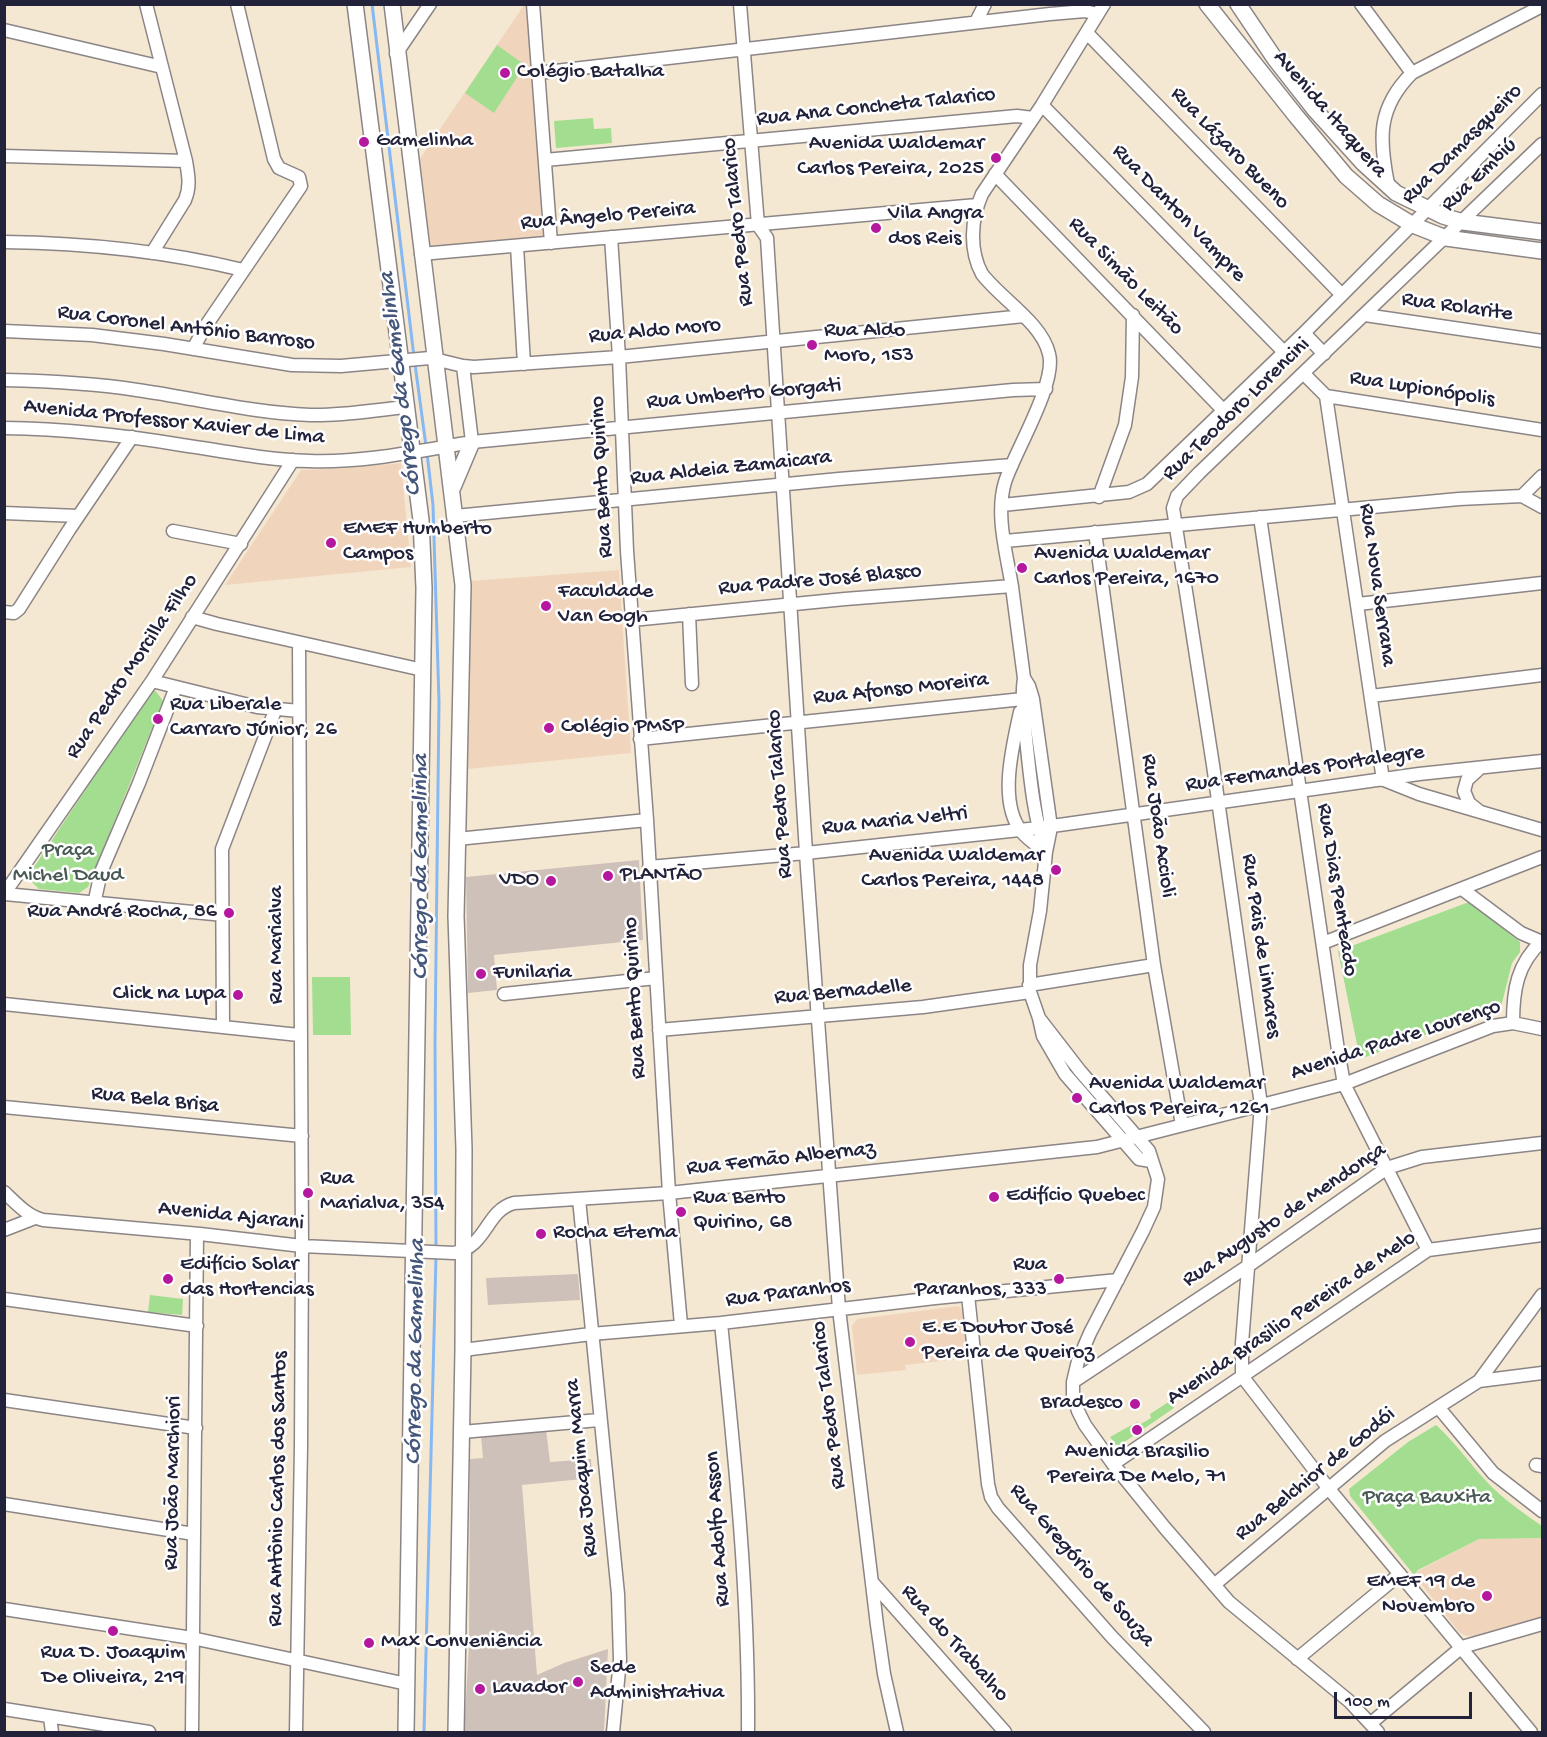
<!DOCTYPE html>
<html>
<head>
<meta charset="utf-8">
<style>
  body { margin:0 }
  #map { position:relative; width:1547px; height:1737px; overflow:hidden; background:#f5e8d2; font-family:"Gochi Hand",sans-serif }
  canvas { display:block }
  .frame { position:absolute; inset:0; border:6px solid #22223b; pointer-events:none }
  .scale { position:absolute; left:1334px; top:1692px; width:138px; height:27px; box-sizing:border-box; border:3px solid #22223b; border-top:0; padding-left:8px; font-size:18px; line-height:21px; white-space:nowrap; color:#22223b; -webkit-text-stroke:4px #fff; paint-order:stroke }
</style>
</head>
<body>
<div id="map">
<canvas width="1547" height="1737"></canvas>
<div class="frame"></div>
<div class="scale">100 m</div>
</div>
<script>
const ctx = document.querySelector('canvas').getContext('2d');
ctx.lineJoin = 'round';
function fill(path, color) {
  ctx.fillStyle = color;
  ctx.fill(path, 'evenodd');
}
function strokePath(path, color, width, dash) {
  ctx.strokeStyle = color;
  ctx.lineWidth = width;
  ctx.lineCap = dash ? 'butt' : 'round';
  ctx.setLineDash(dash || []);
  ctx.stroke(path);
}
function write(font, color, halo, rows, align = 'center') {
  ctx.font = font + ' "Gochi Hand",sans-serif';
  ctx.lineWidth = 5;
  ctx.setLineDash([]);
  ctx.textBaseline = 'middle';
  ctx.strokeStyle = halo;
  ctx.fillStyle = color;
  for (const [text, x, y, turn = 0] of rows) {
    ctx.save();
    ctx.translate(x, y);
    ctx.rotate((+turn || 0) * Math.PI / 180);
    ctx.textAlign = isNaN(turn) ? turn : align;
    if (halo) ctx.strokeText(text, 0, 0);
    ctx.fillText(text, 0, 0);
    ctx.restore();
  }
}
fill(new Path2D(`
  M524,5H526L543,236L431,247L419,160Z
  M401,463L411,567L225,585L301,470L350,468Z
  M619,570L631,753L468,769L470,581Z
  M958,1306L962,1309L968,1358L905,1365L906,1370L857,1375L852,1326L857,1319Z
  M1542,1538V1617L1475,1636H1467L1460,1633L1414,1575L1418,1571L1479,1539Z`), '#f0d5bc');
fill(new Path2D(`
  M639,860L643,940L494,955L497,990L468,993L466,877Z
  M578,1274L580,1300L488,1305L486,1278Z
  M546,1429L550,1462L591,1459L592,1478L522,1485L537,1675L564,1663L608,1649L604,1732H464L469,1645L470,1459L483,1458L481,1436Z`), '#cec1b9');
fill(new Path2D(`
  M497,45L525,65L494,113L465,93Z
  M593,118L594,129L611,128L612,143L556,148L554,121Z
  M155,690L163,701L88,887L79,893L39,889L31,881L32,870L150,693Z
  M1469,902L1520,942V952L1512,963L1501,1007L1360,1059L1338,951Z
  M312,977H350L351,1035H313Z
  M150,1295L183,1299L182,1315L148,1312Z
  M1170,1401L1174,1408L1120,1445H1116L1110,1437L1137,1422L1139,1425L1151,1418L1150,1414Z
  M1436,1425C1455,1442 1469,1463 1487,1482C1503,1499 1523,1513 1542,1526V1538L1479,1539L1418,1570L1414,1575L1350,1496L1349,1489L1408,1442Z`), '#a3dd8f');
strokePath(new Path2D(`
  M372,4L414,357
  M415,364L426,446
  M427,453L433,505L439,702L435,1041L436,1250
  M424,1732L436,1256`), '#86b8f3', 3);
const minor = new Path2D(`
  M146,4L186,161C188,174 191,186 185,200L152,253
  M533,4L551,243
  M740,4L758,225L767,238L807,868L839,1309L877,1625L884,1674L897,1732
  M1361,4L1412,73
  M976,22L985,4
  M4,30L162,67
  M1087,33L1342,295
  M396,54L430,4
  M538,73L1050,14L1085,11L1098,14
  M1042,105L1284,352
  M4,156L186,161
  M545,160L1017,116L1033,118
  M995,174L1224,411
  M1388,184C1379,139 1377,108 1412,73L1542,6
  M611,237L619,357L627,551L647,820L669,1193L681,1325
  M4,242C84,243 165,251 243,270
  M517,246L524,364
  M421,254L977,205
  M1365,315L1542,341
  M4,331L92,335L164,344L292,365L341,366L430,358L463,366L474,367L619,357L1024,316
  M1304,333L1324,354
  M193,349L205,327L301,186L299,177L279,168L274,159L237,4
  M463,366L472,442
  M1304,374L1326,396L1542,430
  M4,380C49,381 93,383 137,390C194,398 252,413 310,415C342,416 374,410 406,407
  M1326,396L1383,780
  M4,428C64,429 123,435 182,445C224,451 266,460 309,461C364,463 418,451 472,442L1013,390L1046,389
  M1522,496L1542,476
  M1099,497L1125,425L1132,377L1133,315
  M1002,505L1129,492L1147,484L1304,333L1542,94
  M4,513L78,516
  M455,516L839,479L1012,465
  M1260,517L1338,1050L1344,1084L1428,1250
  M173,531L241,544
  M1095,532L1154,965L1182,1125
  M1005,541L1459,499L1522,496L1542,507
  M1358,604L1542,583
  M4,612L14,613L19,609L69,530L132,437
  M689,614L692,684
  M192,617L217,624L423,670
  M632,620L845,599L1012,586
  M1024,678L1029,686L1033,699L1051,827L1046,852L1040,911L1030,965V992L1039,1018L1043,1036L1065,1074L1139,1159L1151,1161
  M152,681L257,707L299,711
  M1371,696L1542,675
  M1020,712C1013,745 998,801 1021,831C1027,839 1038,846 1046,852
  M640,739L1023,699
  M1384,780L1419,794L1542,830
  M1479,811L1469,803L1464,791L1467,780L1479,769
  M457,839L647,820
  M1046,852C1033,815 1030,776 1026,738C1024,718 1021,698 1024,678C1020,647 1016,617 1012,587C1007,555 995,515 1005,482C1015,451 1057,383 1049,354C1042,323 1001,299 982,274C969,250 971,219 982,194L1042,105L1104,4
  M649,867L806,853L1038,828L1419,774L1542,761
  M1462,889L1521,933L1542,942
  M4,894L152,681L293,460
  M5,894L224,915
  M94,904L101,872L139,783L176,687
  M1323,943L1542,857
  M1029,985L1154,965
  M504,994L656,978
  M4,1004L299,1035
  M1039,1018L1080,1071L1149,1151L1158,1179L1154,1207L1143,1231L1090,1333L1078,1361L1073,1382V1395L1078,1411L1085,1425L1113,1464L1165,1528L1229,1602L1349,1701L1378,1732
  M1513,1023C1513,990 1517,964 1542,941
  M223,1026L222,849L276,708
  M659,1030L923,1007L1030,992
  M4,1107L302,1136
  M4,1192C16,1203 27,1216 43,1220L200,1234L302,1246L454,1253C488,1246 485,1211 514,1203L669,1193L1097,1147L1344,1084L1493,1026L1513,1023L1542,1029
  M579,1199L618,1594L620,1660L613,1732
  M4,1230L35,1218
  M968,1295L988,1484L991,1497L998,1508L1112,1637L1204,1732
  M4,1299L197,1326
  M721,1323C735,1459 749,1595 748,1732
  M463,1350L591,1334L721,1323L935,1298L1118,1280
  M1479,1381L1542,1373
  M1073,1382L1248,1266L1387,1168L1422,1157L1542,1143
  M4,1400L196,1428
  M1439,1408L1493,1473L1542,1511
  M462,1432L599,1420
  M1113,1464L1428,1250L1542,1235
  M1536,1465L1542,1466
  M4,1504L194,1534
  M872,1582L1005,1732
  M1214,1585L1385,1441L1479,1381L1542,1295
  M4,1609L192,1638L407,1684
  M1297,1659L1400,1574
  M4,1709L149,1732
  M50,1718L52,1732
  M1371,1723L1462,1647L1542,1624
  M192,1732L197,1234
  M296,1732L301,1446L302,1246L299,643
  M1531,1732L1329,1489L1242,1376V1343L1261,1105L1213,765L1173,508L1177,496L1199,473L1542,144`);
const major = new Path2D(`
  M355,4L421,520L424,588L406,1732
  M392,4L463,585L456,916L464,1149L463,1350L456,1732
  M1207,4L1296,116L1346,176L1378,204L1413,225L1446,238L1542,251
  M1238,4L1275,59L1315,110L1363,163L1396,193L1443,216L1463,222L1542,232
  M453,487L472,442`);
strokePath(minor, '#8c8586', 15);
strokePath(major, '#8c8586', 18);
strokePath(minor, '#fff', 12);
strokePath(major, '#fff', 15);
for (const [x, y, r, color] of [
  [505,73,6,"#b5179e"],
  [364,142,6,"#b5179e"],
  [996,158,6,"#b5179e"],
  [876,228,6,"#b5179e"],
  [812,345,6,"#b5179e"],
  [331,543,6,"#b5179e"],
  [1022,568,6,"#b5179e"],
  [546,606,6,"#b5179e"],
  [158,719,6,"#b5179e"],
  [549,728,6,"#b5179e"],
  [1056,870,6,"#b5179e"],
  [608,876,6,"#b5179e"],
  [551,881,6,"#b5179e"],
  [229,913,6,"#b5179e"],
  [481,974,6,"#b5179e"],
  [238,995,6,"#b5179e"],
  [1077,1098,6,"#b5179e"],
  [308,1193,6,"#b5179e"],
  [994,1197,6,"#b5179e"],
  [681,1212,6,"#b5179e"],
  [541,1234,6,"#b5179e"],
  [168,1279,6,"#b5179e"],
  [1059,1279,6,"#b5179e"],
  [910,1342,6,"#b5179e"],
  [1135,1404,6,"#b5179e"],
  [1137,1430,6,"#b5179e"],
  [1487,1596,6,"#b5179e"],
  [113,1631,6,"#b5179e"],
  [369,1643,6,"#b5179e"],
  [578,1682,6,"#b5179e"],
  [480,1689,6,"#b5179e"]
]) {
  const dot = new Path2D();
  dot.arc(x, y, r, 0, 2 * Math.PI);
  ctx.fillStyle = color;
  ctx.fill(dot);
  strokePath(dot, '#fff', 2);
}
write('22px', '#22223b', '#fff', [
  ["Colégio Batalha",517,73],
  ["Gamelinha",376,142],
  ["Avenida Waldemar",984,145,"right"],
  ["Carlos Pereira, 2025",984,170,"right"],
  ["Vila Angra",888,215],
  ["dos Reis",888,240],
  ["Rua Aldo",824,332],
  ["Moro, 153",824,357],
  ["EMEF Humberto",343,530],
  ["Campos",343,555],
  ["Avenida Waldemar",1034,555],
  ["Carlos Pereira, 1670",1034,580],
  ["Faculdade",558,593],
  ["Van Gogh",558,618],
  ["Rua Liberale",170,706],
  ["Carraro Júnior, 26",170,731],
  ["Colégio PMSP",561,728],
  ["Avenida Waldemar",1044,857,"right"],
  ["Carlos Pereira, 1448",1044,882,"right"],
  ["PLANTÃO",620,876],
  ["VDO",539,881,"right"],
  ["Rua André Rocha, 86",217,913,"right"],
  ["Funilaria",493,974],
  ["Click na Lupa",226,995,"right"],
  ["Avenida Waldemar",1089,1085],
  ["Carlos Pereira, 1261",1089,1110],
  ["Rua",320,1180],
  ["Marialva, 354",320,1205],
  ["Edifício Quebec",1006,1197],
  ["Rua Bento",693,1199],
  ["Quirino, 68",693,1224],
  ["Rocha Eterna",553,1234],
  ["Edifício Solar",180,1266],
  ["das Hortencias",180,1291],
  ["Rua",1047,1266,"right"],
  ["Paranhos, 333",1047,1291,"right"],
  ["E.E Doutor José",922,1329],
  ["Pereira de Queiroz",922,1354],
  ["Bradesco",1123,1404,"right"],
  ["Avenida Brasilio",1137,1453,"center"],
  ["Pereira De Melo, 71",1137,1478,"center"],
  ["EMEF 19 de",1475,1583,"right"],
  ["Novembro",1475,1608,"right"],
  ["Max Conveniência",381,1643],
  ["Rua D. Joaquim",113,1654,"center"],
  ["De Oliveira, 219",113,1679,"center"],
  ["Sede",590,1669],
  ["Administrativa",590,1694],
  ["Lavador",492,1689]
], 'left');
write('22px', '#22223b', '#fff', [
  ["Rua Ana Concheta Talarico",876,108,-6],
  ["Avenida Itaquera",1329,115,49],
  ["Rua Damasqueiro",1463,145,-45],
  ["Rua Lázaro Bueno",1229,149,46],
  ["Rua Embiú",1480,176,-44],
  ["Rua Danton Vampre",1178,214,46],
  ["Rua Ângelo Pereira",608,217,-5],
  ["Rua Pedro Talarico",739,222,-96],
  ["Rua Simão Leitão",1125,277,46],
  ["Rua Rolarite",1457,308,8],
  ["Rua Coronel Antônio Barroso",186,329,7],
  ["Rua Aldo Moro",655,332,-5],
  ["Rua Lupionópolis",1422,390,9],
  ["Rua Umberto Gorgati",744,395,-5],
  ["Rua Teodoro Lorencini",1237,410,-44],
  ["Avenida Professor Xavier de Lima",174,423,6],
  ["Rua Aldeia Zamaicara",731,469,-6],
  ["Rua Bento Quirino",603,477,-93],
  ["Rua Padre José Blasco",820,581,-5],
  ["Rua Nova Serrana",1376,585,82],
  ["Rua Pedro Morcilla Filho",133,667,-56],
  ["Rua Afonso Moreira",901,690,-6],
  ["Rua Fernandes Portalegre",1305,770,-8],
  ["Rua Pedro Talarico",781,794,-94],
  ["Rua Maria Veltri",895,822,-6],
  ["Rua João Accioli",1157,826,82],
  ["Rua Dias Penteado",1336,890,81],
  ["Rua Marialva",278,945,-90],
  ["Rua Pais de Linhares",1260,946,82],
  ["Rua Bernadelle",843,993,-5],
  ["Rua Bento Quirino",636,998,-93],
  ["Avenida Padre Lourenço",1396,1041,-18],
  ["Rua Bela Brisa",155,1101,6],
  ["Rua Fernão Albernaz",781,1160,-6],
  ["Rua Augusto de Mendonça",1285,1216,-34],
  ["Avenida Ajarani",231,1217,6],
  ["Rua Paranhos",788,1294,-7],
  ["Avenida Brasilio Pereira de Melo",1292,1319,-34],
  ["Rua Pedro Talarico",830,1405,-97],
  ["Rua Joaquim Marra",583,1468,-96],
  ["Rua Belchior de Godói",1316,1475,-39],
  ["Rua João Marchiori",174,1483,-89],
  ["Rua Antônio Carlos dos Santos",279,1489,-89],
  ["Rua Adolfo Asson",719,1529,-94],
  ["Rua Gregório de Souza",1081,1566,49],
  ["Rua do Trabalho",954,1644,48]
]);
write('22px', '#495a54', '#fff', [
  ["Praça",68,852],
  ["Michel Daud",68,877],
  ["Praça Bauxita",1427,1499]
]);
write('italic 24px', '#45567b', '#fff', [
  ["Córrego da Gamelinha",402,384,-97],
  ["Córrego da Gamelinha",422,867,-90],
  ["Córrego da Gamelinha",417,1352,-89]
]);
</script>
</body>
</html>
